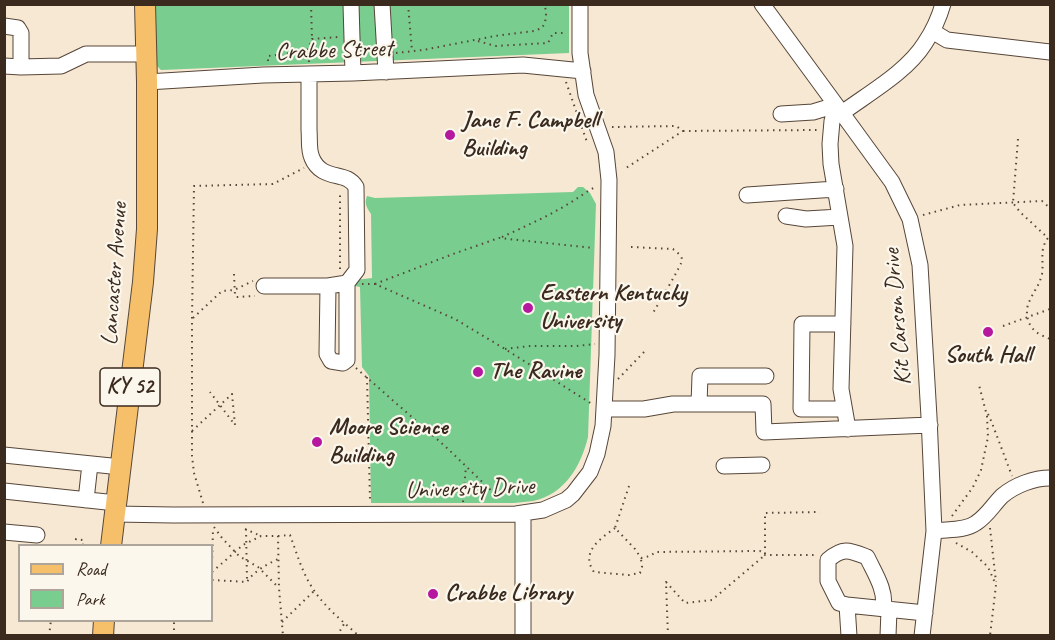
<!DOCTYPE html>
<html>
<head>
<meta charset="utf-8">
<style>
  body { margin:0 }
  #map { position:relative; width:1055px; height:640px; overflow:hidden; background:#f6e8d2; font-family:Caveat,sans-serif }
  canvas { display:block }
  .frame { position:absolute; inset:0; border:6px solid #3b2a1e; pointer-events:none }
  .legend { position:absolute; left:18px; top:544px; width:195px; height:78px; box-sizing:border-box; background:#fbf7ec; border:2px solid #aea59a; margin:0; padding:8px 10px; list-style:none; font-size:18px; color:#3b2a1e }
  .legend li { display:flex; align-items:center; gap:12px; height:30px }
  .legend b { width:30px; border:2px solid #aea59a }
</style>
</head>
<body>
<div id="map">
<canvas width="1055" height="640"></canvas>
<div class="frame"></div>
<ul class="legend">
<li><b style="height:8px;background:#f6c06b"></b>Road</li>
<li><b style="height:16px;background:#79cd8f"></b>Park</li>
</ul>
</div>
<script>
const ctx = document.querySelector('canvas').getContext('2d');
ctx.lineJoin = 'round';
function fill(path, color) {
  ctx.fillStyle = color;
  ctx.fill(path, 'evenodd');
}
function strokePath(path, color, width, dash) {
  ctx.strokeStyle = color;
  ctx.lineWidth = width;
  ctx.lineCap = dash ? 'butt' : 'round';
  ctx.setLineDash(dash || []);
  ctx.stroke(path);
}
function write(font, color, halo, rows, align = 'center') {
  ctx.font = font + ' Caveat,sans-serif';
  ctx.lineWidth = 4.5;
  ctx.setLineDash([]);
  ctx.textBaseline = 'middle';
  ctx.strokeStyle = halo;
  ctx.fillStyle = color;
  for (const [text, x, y, turn = 0] of rows) {
    ctx.save();
    ctx.translate(x, y);
    ctx.rotate((+turn || 0) * Math.PI / 180);
    ctx.textAlign = isNaN(turn) ? turn : align;
    if (halo) ctx.strokeText(text, 0, 0);
    ctx.fillText(text, 0, 0);
    ctx.restore();
  }
}
fill(new Path2D(`
  M151,5H569V53L161,70L151,60Z
  M578,187H583L590,193L596,204L588,437C581,466 565,494 533,501C527,502 520,502 514,503H371L369,376L362,367L360,287L355,286V280L372,278L371,214C367,208 364,204 367,196L375,198L573,192Z`), '#79cd8f');
const minor = new Path2D(`
  M351,4L353,73
  M382,4L386,72
  M762,4L836,105L892,182L910,219L920,265L929,417L934,531L922,636
  M4,26L18,28L21,33V67
  M932,31L947,40L1050,52
  M4,66L21,67L61,66L86,54H146
  M147,82L263,75L353,73L523,65L583,71
  M836,105L832,121L830,144L831,164L845,246L841,389L848,429
  M842,113C869,93 907,72 925,43C933,31 939,18 943,4
  M781,114L813,112L836,105
  M747,195L836,189
  M786,216L806,219L840,217
  M264,286H328L347,283L357,270L356,187C348,174 335,178 323,171C318,168 314,163 312,158C308,149 310,139 309,130C309,111 309,93 309,74
  M328,286L327,354L331,361L343,363L347,360V283
  M843,324H802L801,409H844
  M699,404L700,376H766
  M604,409H644L673,404H763L764,432L930,425
  M4,455L121,467
  M724,466L762,465
  M4,491L116,503
  M86,500L90,464
  M523,513V636
  M115,514L173,515L516,514L543,510L566,500L573,494L590,472L597,454L603,426L607,355L609,180L606,152L586,95L580,53V4
  M934,531C947,529 965,531 976,523C987,516 993,505 1002,496C1015,485 1034,478 1050,478
  M4,532L37,535
  M847,605L849,636
  M883,609C887,591 874,572 867,557C849,550 843,547 828,560V581L839,603L847,605L925,613
  M888,636L889,610`);
const major = new Path2D(`
  M111,546L143,282L147,229V82L145,4
  M103,636L104,620`);
strokePath(minor, '#574639', 17);
strokePath(major, '#574639', 22);
strokePath(new Path2D(`
  M311,4L312,39
  M408,4L412,51
  M478,41L495,46L548,43L553,33H567
  M396,53L423,50L495,36L534,31L542,28L545,23L546,15L545,4
  M268,61V56L301,52L307,48
  M309,62L308,47L311,43L312,39L338,37
  M566,82L587,142
  M612,127L676,126L683,131L626,168
  M683,131L818,130
  M1018,139L1013,203L1020,212L1048,238C1039,250 1044,260 1042,274C1040,284 1034,291 1030,300C1025,309 1026,322 1034,330C1038,334 1045,337 1050,339
  M923,215L960,205L1042,201L1050,208
  M502,237C526,226 551,215 573,201C581,196 589,190 597,186
  M631,247L673,249C676,252 682,255 682,260C683,263 657,306 653,313
  M340,269V191
  M234,274L235,295L236,297L255,296
  M362,284H375L455,319L505,349L592,404
  M375,284L453,254L499,238L594,248
  M193,318L222,291L234,290L253,281
  M1003,326L1050,309
  M505,349L530,346H577L595,344
  M356,368L447,448L502,501
  M367,377L370,500
  M618,379L645,351
  M988,414L992,423L1012,476
  M192,431L232,394L235,425L210,392
  M629,486L615,528L635,549L641,558L650,556L656,552L760,551L765,555H813L818,554
  M463,502L466,466
  M203,503L194,473L192,456V319L194,186L273,184L304,168
  M952,516L973,487L981,470L988,437L987,416L979,385
  M214,527L222,538L239,556L258,567L279,588
  M615,528C600,539 580,552 594,572L629,575L640,573L642,567L641,559
  M990,528L996,582
  M245,529L261,536
  M246,529L247,580
  M278,536L290,535C296,551 301,569 310,584C322,605 341,620 359,636
  M956,543L972,552L988,567L996,585L990,636
  M127,545L136,546
  M75,546L76,539L83,540V546
  M212,564L213,529
  M212,572L243,545L261,536H278L279,588L283,636
  M212,580L247,582C254,571 266,565 278,559
  M282,622L314,591
  M49,636L51,620
  M174,636V620
  M337,636L344,624
  M668,636L666,582L685,603L712,600L765,555V513L820,512`), '#574639', 2, [1.5, 4.5]);
strokePath(minor, '#fff', 15);
strokePath(major, '#f6c06b', 20);
for (const [x, y, r, color] of [
  [450,135,6,"#b5179e"],
  [528,308,6,"#b5179e"],
  [988,332,6,"#b5179e"],
  [478,372,6,"#b5179e"],
  [317,442,6,"#b5179e"],
  [433,594,6,"#b5179e"]
]) {
  const dot = new Path2D();
  dot.arc(x, y, r, 0, 2 * Math.PI);
  ctx.fillStyle = color;
  ctx.fill(dot);
  strokePath(dot, '#fbf7ec', 2);
}
for (const [x, y, w] of [
  [130,387,60]
]) {
  const box = new Path2D();
  box.roundRect(x - w / 2, y - 19, w, 38, 4.5);
  ctx.fillStyle = '#fbf7ec';
  ctx.fill(box);
  strokePath(box, '#3b2a1e', 1.5);
}
write('bold 22px', '#3b2a1e', null, [
  ["KY 52",130,387]
]);
write('24px', '#3b2a1e', '#fbf7ec', [
  ["Crabbe Street",334,51,-2],
  ["Lancaster Avenue",115,274,-86],
  ["Kit Carson Drive",898,317,-95],
  ["University Drive",470,489,-2]
]);
write('bold 24px', '#3b2a1e', '#fbf7ec', [
  ["Jane F. Campbell",462,121],
  ["Building",462,149],
  ["Eastern Kentucky",540,294],
  ["University",540,322],
  ["South Hall",988,356,"center"],
  ["The Ravine",490,372],
  ["Moore Science",329,428],
  ["Building",329,456],
  ["Crabbe Library",445,594]
], 'left');
</script>
</body>
</html>
